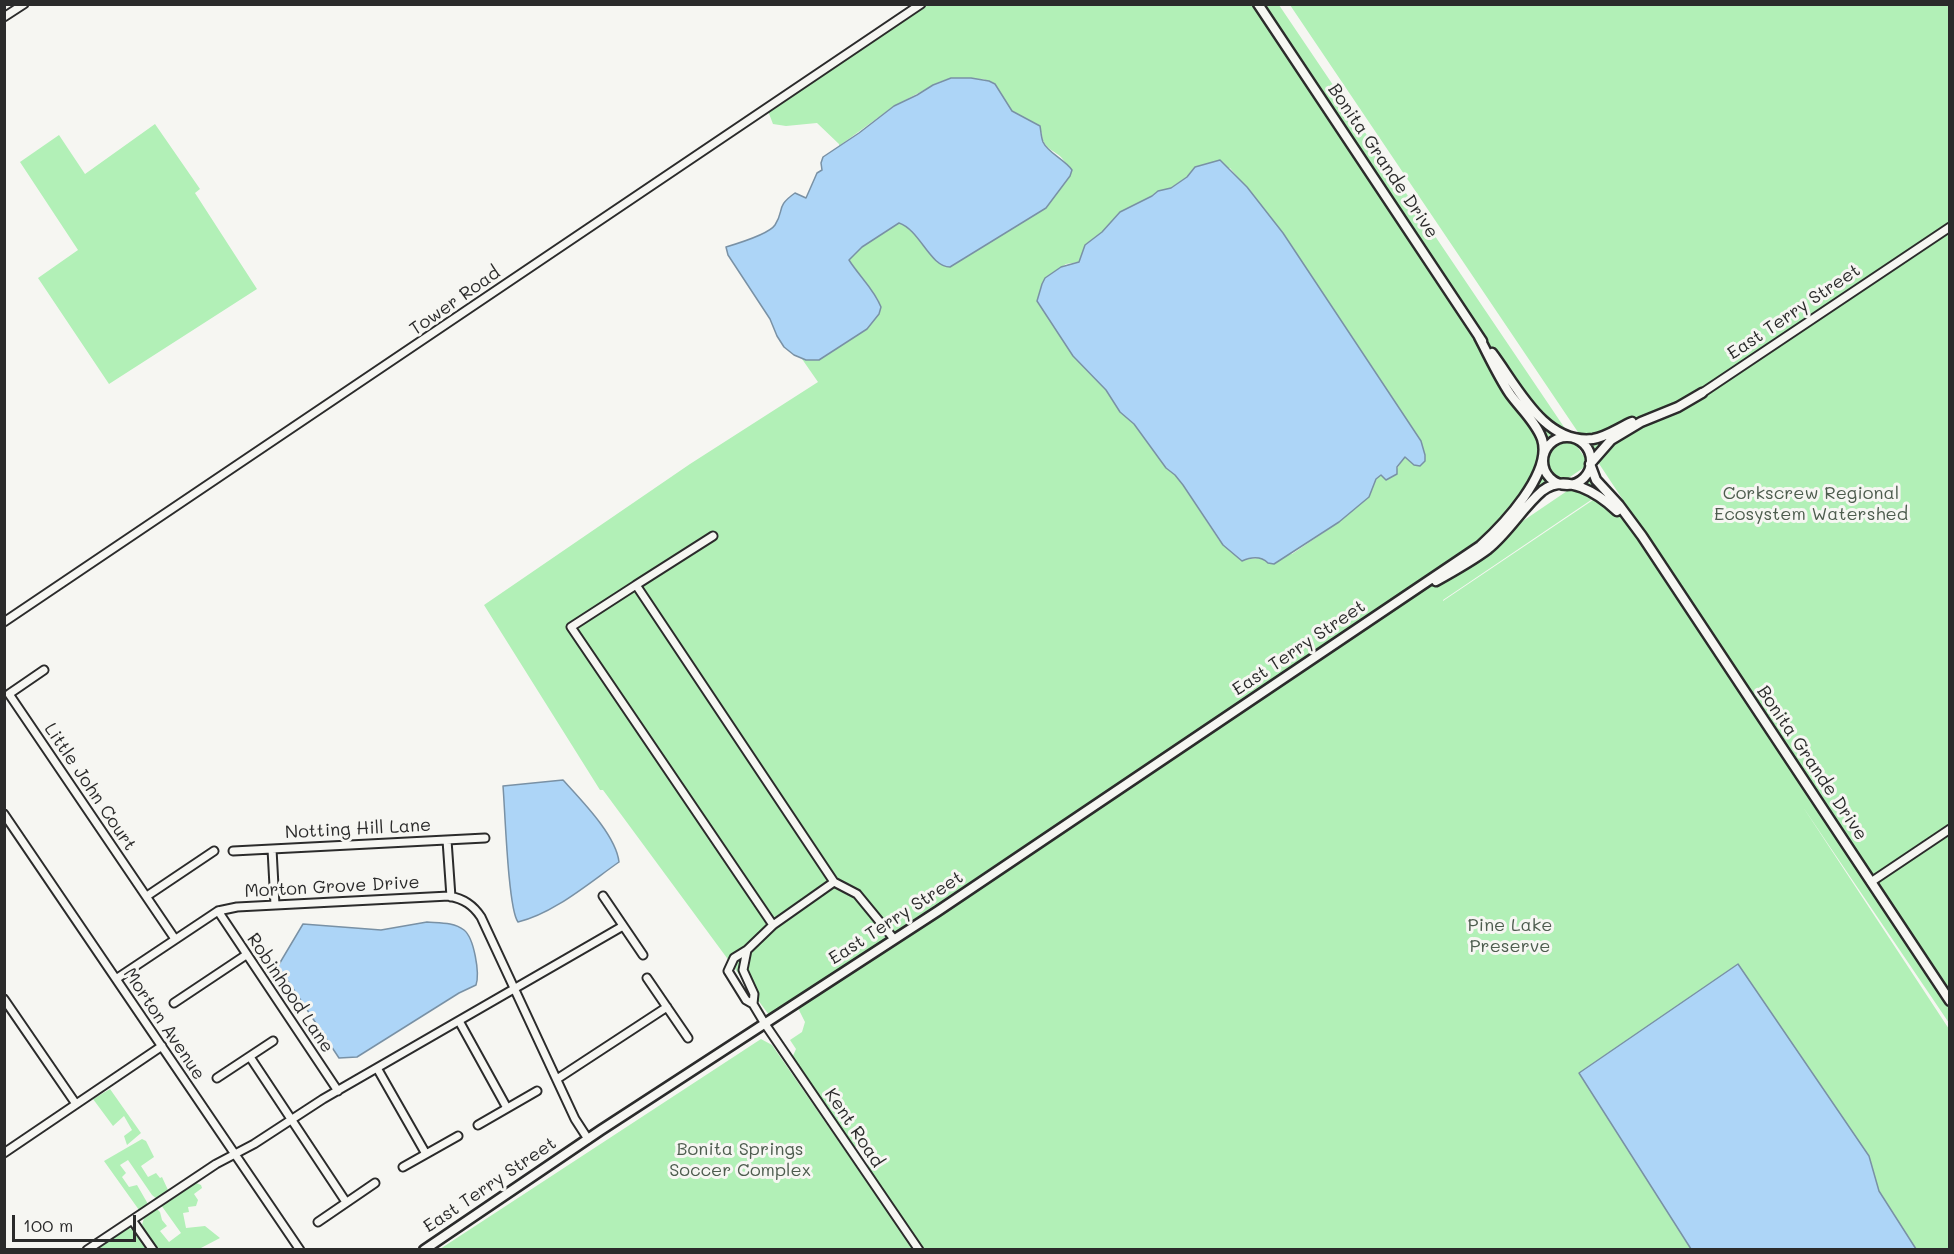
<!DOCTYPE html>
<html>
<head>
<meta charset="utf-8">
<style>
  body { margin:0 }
  #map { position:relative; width:1954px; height:1254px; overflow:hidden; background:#f6f6f2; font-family:Mali,sans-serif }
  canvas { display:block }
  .frame { position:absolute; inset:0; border:6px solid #2b2b2b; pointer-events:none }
  .scale { position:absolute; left:12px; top:1215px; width:124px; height:27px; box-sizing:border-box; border:3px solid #2b2b2b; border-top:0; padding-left:8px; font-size:18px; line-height:21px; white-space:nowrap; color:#2b2b2b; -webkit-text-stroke:4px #f6f6f2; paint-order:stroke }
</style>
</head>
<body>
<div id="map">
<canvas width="1954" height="1254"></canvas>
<div class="frame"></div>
<div class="scale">100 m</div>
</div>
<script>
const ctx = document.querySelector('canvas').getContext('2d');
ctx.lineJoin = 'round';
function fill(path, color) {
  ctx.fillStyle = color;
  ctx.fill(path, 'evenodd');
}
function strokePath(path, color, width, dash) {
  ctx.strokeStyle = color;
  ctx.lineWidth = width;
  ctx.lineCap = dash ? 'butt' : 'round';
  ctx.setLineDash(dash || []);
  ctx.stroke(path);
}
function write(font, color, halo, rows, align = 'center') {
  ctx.font = font + ' Mali,sans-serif';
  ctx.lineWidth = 6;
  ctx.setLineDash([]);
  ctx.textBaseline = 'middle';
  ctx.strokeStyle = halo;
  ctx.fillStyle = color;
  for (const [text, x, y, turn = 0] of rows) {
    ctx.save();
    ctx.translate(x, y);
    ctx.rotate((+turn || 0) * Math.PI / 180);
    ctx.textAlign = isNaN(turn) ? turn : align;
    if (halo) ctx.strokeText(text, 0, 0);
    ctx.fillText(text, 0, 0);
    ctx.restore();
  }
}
fill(new Path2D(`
  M924,5H1279L1589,464C1317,650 1044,834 769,1015L603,790H600L484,605L690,464L818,382L802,359L819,360L867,329L875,318L879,301L849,260L862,247L899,223C920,230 930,267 950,267L1046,208L1070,176C1068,172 1067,166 1065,162C1058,150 1041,150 1042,133L1012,111L995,84L983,79L951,78L939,82L894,106L839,146V144L817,123L786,126L773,124L768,111ZM1230,168L1283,233L1421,441L1411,460L1405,456L1392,477L1388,478L1381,475L1376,478L1369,497L1364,501L1339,522L1292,554L1242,560L1219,540L1183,485L1175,475L1166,468L1134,424L1120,412L1106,390L1073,356L1037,301L1045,278L1066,264L1079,262L1085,245L1102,232L1120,212L1152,196L1158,191L1171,188L1187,177L1191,172Z
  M1290,5H1949V993L1588,447Z
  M155,124L200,189L195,193L257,289L109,384L38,278L78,250L20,162L59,135L85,174Z
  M1595,472L1949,1008V1023L1803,807L1949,1029V1249H918L866,1173L869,1159L862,1148L852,1146L792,1058L796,1049L790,1040L802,1032L805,1022L798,1008C1065,832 1330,652 1595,472ZM1591,500H1593L1443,601V600Z
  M761,1039L772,1045L913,1249H440Z
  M110,1089L141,1133L127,1145L124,1136L132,1130L124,1116L113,1126L93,1099Z
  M142,1139L146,1141L154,1157L141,1166L148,1177L156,1173L160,1178L162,1177L168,1190L157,1199L152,1195L128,1160L120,1165L126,1173L122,1177L129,1187L137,1185L148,1204L139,1210L104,1161Z
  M194,1182L201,1185L202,1188L194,1194L198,1200L196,1206L188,1207L189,1212L183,1213L186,1228L205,1226L220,1238L199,1249H158L142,1225L144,1218L156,1208L160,1212L162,1220L167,1226L160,1231L169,1242L181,1233L161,1205Z
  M127,1227L135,1231L148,1249L97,1250L95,1248Z`), '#b2f0b7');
const water = new Path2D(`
  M951,78H971L989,81L995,84L1012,111L1040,126C1041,131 1041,137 1043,142C1048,153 1064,159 1072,170L1070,176L1046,208L950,267C930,267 920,230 899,223L862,247L849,260C859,276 874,289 881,307L879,314L867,329L819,360H806L794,355L784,347L777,336L770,319L728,255L726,247C736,244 769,234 775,225C785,210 775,207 795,193L806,198L817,173L822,170L821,163L823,157L859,133L894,106L917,95L933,85Z
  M1220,160L1247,187L1283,233L1421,441L1425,455V461L1420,466L1414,465L1405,457L1397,467V474L1386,480L1381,475L1376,479L1369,497L1339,522L1274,564L1268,563C1261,556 1251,557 1242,561L1223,545L1183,485L1175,475L1166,468L1134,424L1120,412L1106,390L1073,356L1037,301L1042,284L1045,278L1061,267L1079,262L1085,245L1102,232L1120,212L1152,196L1158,191L1171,188L1187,177L1195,167Z
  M563,780C581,800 616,835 619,862C589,883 553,914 518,922C508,909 505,809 503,786Z
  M427,922C440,923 454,922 464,930C474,938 480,973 476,985L459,993L357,1057L339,1058L278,966L303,924L381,930Z
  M1738,964L1869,1156L1879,1191L1916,1249H1691L1579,1073Z`);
fill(water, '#add5f7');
strokePath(water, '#7991a5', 1.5);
const minor = new Path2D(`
  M4,17L24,4
  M1702,393L1950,227
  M636,585L713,536
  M4,622L921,4
  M44,670L9,694L175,939
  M4,814L300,1250
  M447,840L451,897
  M272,849L275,905
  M233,851L485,838
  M1871,882L1950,829
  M147,896L214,851
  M603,896L643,955
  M218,911L338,1091
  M773,925L571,627L636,585L834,882
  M894,939L857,894L834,882L773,925L747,950L743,970L754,994L753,1004L765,1024L919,1250
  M747,950L734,958L728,971L746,1000L753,1004
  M647,978L688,1038
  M116,979L218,911L237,907L449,896C464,899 473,905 481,917L575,1119L588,1139
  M4,999L76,1104
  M174,1003L246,955
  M459,1021L507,1108
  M250,1057L346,1202
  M377,1068L426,1154
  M217,1078L273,1041
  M557,1079L667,1007
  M478,1125L537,1091
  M4,1153L162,1046
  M403,1167L458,1136
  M132,1220L153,1250
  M318,1222L375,1183
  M87,1250L216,1164L254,1144L323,1099L623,926`);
const tertiary = new Path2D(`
  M1258,4L1482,341
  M1492,353C1517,386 1544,445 1593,439C1606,437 1620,427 1632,422
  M1702,393L1678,407L1641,422L1611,440L1590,464L1596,480L1619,505L1642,536L1950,1001
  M1543 461a24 24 0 1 1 48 0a24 24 0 1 1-48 0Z
  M1436,581C1454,571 1472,561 1488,549C1509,532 1523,507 1542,491C1566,472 1599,494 1617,511
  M424,1250L601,1130L938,911L1480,546C1503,525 1553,473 1542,439C1536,422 1520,408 1510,394C1498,376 1489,356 1479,337`);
strokePath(minor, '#2b2b2b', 11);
strokePath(tertiary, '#2b2b2b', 13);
strokePath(minor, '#f6f6f2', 7);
strokePath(tertiary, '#f6f6f2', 8);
write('18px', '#2b2b2b', '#f6f6f2', [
  ["Bonita Grande Drive",1383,161,56],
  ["Tower Road",455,301,-35],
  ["East Terry Street",1794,312,-34],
  ["East Terry Street",1299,648,-34],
  ["Bonita Grande Drive",1812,763,56],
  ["Little John Court",90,787,56],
  ["Notting Hill Lane",358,829,-3],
  ["Morton Grove Drive",332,887,-3],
  ["East Terry Street",896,918,-33],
  ["Robinhood Lane",290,993,56],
  ["Morton Avenue",164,1024,56],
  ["Kent Road",854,1128,56],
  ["East Terry Street",490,1185,-34]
]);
write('18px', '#4d5c4e', '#f6f6f2', [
  ["Corkscrew Regional",1811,493],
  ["Ecosystem Watershed",1811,514],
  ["Pine Lake",1510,925],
  ["Preserve",1510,946],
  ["Bonita Springs",740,1149],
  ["Soccer Complex",740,1170]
]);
</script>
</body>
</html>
